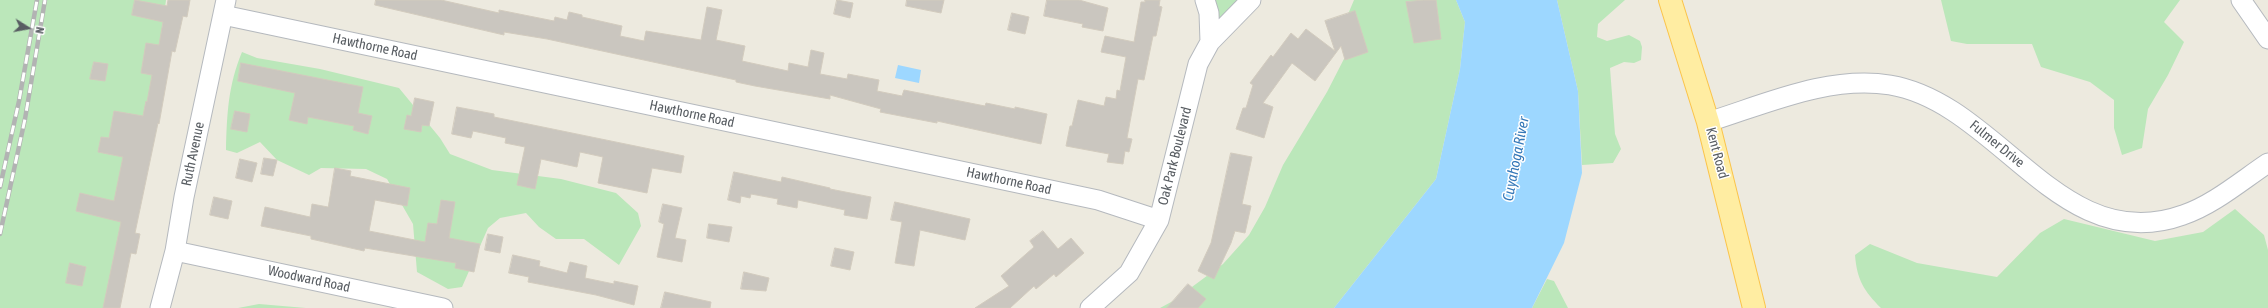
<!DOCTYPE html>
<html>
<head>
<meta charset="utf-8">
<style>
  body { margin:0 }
  #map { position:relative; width:2268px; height:308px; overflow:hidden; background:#edeadf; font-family:"Asap Condensed",sans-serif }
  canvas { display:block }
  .north { position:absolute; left:8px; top:8px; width:40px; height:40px; -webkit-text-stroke:3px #fff; paint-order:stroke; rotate:101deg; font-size:11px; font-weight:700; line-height:16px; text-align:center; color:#585d62 }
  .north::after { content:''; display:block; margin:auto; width:14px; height:18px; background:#585d62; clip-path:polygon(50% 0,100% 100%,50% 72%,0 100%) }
</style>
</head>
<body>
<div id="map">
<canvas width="2268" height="308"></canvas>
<div class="north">N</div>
</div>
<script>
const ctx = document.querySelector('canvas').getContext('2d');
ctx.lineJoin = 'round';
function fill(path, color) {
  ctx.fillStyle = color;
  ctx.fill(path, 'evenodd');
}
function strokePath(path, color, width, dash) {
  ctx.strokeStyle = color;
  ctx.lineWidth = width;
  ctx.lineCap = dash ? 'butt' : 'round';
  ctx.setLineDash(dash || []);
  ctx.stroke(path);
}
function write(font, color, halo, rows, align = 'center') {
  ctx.font = font + ' "Asap Condensed",sans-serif';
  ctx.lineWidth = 3;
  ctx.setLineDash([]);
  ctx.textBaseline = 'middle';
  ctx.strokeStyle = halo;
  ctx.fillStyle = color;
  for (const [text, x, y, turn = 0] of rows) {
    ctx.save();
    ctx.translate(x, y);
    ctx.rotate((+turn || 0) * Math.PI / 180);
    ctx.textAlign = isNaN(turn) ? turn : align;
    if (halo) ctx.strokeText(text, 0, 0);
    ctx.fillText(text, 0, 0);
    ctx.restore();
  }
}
fill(new Path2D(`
  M0,0H166L143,182L115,308H0Z
  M1215,0H1240L1218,20Z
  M1354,0H1456L1465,22L1460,69L1436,179L1334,308H1160L1173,301L1223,264L1249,235L1265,207L1283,165L1327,92L1347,53L1346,19Z
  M1557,0H1625L1598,24L1597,37L1607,41L1629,35L1640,41L1642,47L1641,60L1634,63L1624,62L1610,68L1615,134L1621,149L1613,163L1582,165L1578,91Z
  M1941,0H2180L2164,22L2184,42L2168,75L2148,109L2142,148L2122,155L2114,128V100L2090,82L2041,67L2032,44H1967L1951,41Z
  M242,52L257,58L320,69L399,88L440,138L450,154L492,170L561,179L616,193L638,213L641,226L619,265L584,239H556L539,227L526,213L500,218L488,228L462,287L448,289L417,272L413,224L387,179L366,169L321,168L309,175L277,160L260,142L237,153L226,150C227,114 228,86 242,52Z
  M2235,209L2264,235L2268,250V308H1881C1864,291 1857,280 1855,255L1870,244L1917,263L1997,277L2040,233L2064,219L2155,241L2203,232Z
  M1547,279L1554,281L1568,308H1532Z
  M259,304L306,308H238Z`), '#bbe7ba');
fill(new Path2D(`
  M1456,0H1557L1578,91L1582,173L1564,243L1532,308H1334L1436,179L1460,69L1465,22Z
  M898,65L921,70L919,83L895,78Z`), '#9dd7ff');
const building = new Path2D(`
  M135,0L167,6L168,0H190L187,17L183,16L175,52L172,51L159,124L158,123L135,233L140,234L136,254L131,253L120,308H103L121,222L76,211L80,193L114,201L123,157L98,152L101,137L109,138L114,111L143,116L146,101L147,102L152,75L141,73L146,43L159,45L163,22L132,15Z
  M376,0H441L499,13V10L554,21L555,17L567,20L569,12L582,15V17L622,26L620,36L644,41L646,31L701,40L707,7L722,10L716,40L745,46L742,61L788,71L789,63L808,67L811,50L824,53L820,74L847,79L848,74L879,80L877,91L902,96L904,90L985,106L986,103L1015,109V107L1047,114L1041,144L937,121V123L880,112L881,109L830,95V99L755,86L736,82V80L547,39L504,32V35L375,5Z
  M837,0L853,3L850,18L834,14Z
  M907,0H944L941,13L906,6Z
  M1047,0H1079L1108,8L1103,31L1082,27L1083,24L1044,16Z
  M1145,0H1160L1159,6L1162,7L1156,36H1153L1144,80L1138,79L1127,138L1132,139L1129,152L1125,151L1123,164L1107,162L1109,154L1066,146L1070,126H1072L1078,100L1104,106L1106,97L1116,99L1117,90L1120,91L1126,57L1101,52L1105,36L1134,42L1141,2H1145Z
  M1424,0H1436L1441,39L1414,43L1406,2Z
  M1355,11L1368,52L1345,60L1341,46L1315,81L1292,63L1263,103L1273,107L1264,138L1236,129L1243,108H1246L1253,85L1250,83L1271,55L1273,57L1291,33L1298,39L1306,29L1335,51L1325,21Z
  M1012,13L1029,17L1025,34L1008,30Z
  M94,62L108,64L105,81L90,79Z
  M241,63L363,87L358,113L372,116L368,134L353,130L354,126L308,117L307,124L289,120L295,93L238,81Z
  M415,98L434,102L429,126L422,125L421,132L404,129L407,115L411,116Z
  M457,107L494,114V117L684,156L681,173L652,168L647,193L598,183L603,157L580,152L577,167L541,159L535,189L517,185L525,147L505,143L506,138L473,131L471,138L452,134Z
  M235,111L250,114L247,132L231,129Z
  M1231,153L1252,157L1242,204L1251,206L1245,233L1235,231L1231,243L1214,279L1198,271L1211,243Z
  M264,158L277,160L273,176L261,174Z
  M240,159L257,163L252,182L236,178Z
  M335,168L351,171L350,176L410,188L407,206L375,200L369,231L425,242L428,223L437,224L441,200L455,202L449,238L480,244L474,272L455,268L456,263L365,248L364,251L311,239V236L261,226L265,207L310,217L312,204L328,207Z
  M734,172L781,182L782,177L830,188V189L871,197L867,219L844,215L845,210L798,200L797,208L777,204L778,199L751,194L750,198L741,196L740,203L728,200Z
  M214,197L232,201L228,219L210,215Z
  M895,202L970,219L965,240L920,230L914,266L895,263L902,222L891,220Z
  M663,204L682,208L675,238L686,240L682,262L657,257L664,224L659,222Z
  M709,224L732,227L729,242L707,238Z
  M1043,231L1058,249L1071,238L1084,253L1056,277L1054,274L1036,289L1034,286L1010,308H975L1009,286L1001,276L1034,247L1030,241Z
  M488,234L503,237L500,253L485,250Z
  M835,248L854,252L850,270L831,266Z
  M513,255L540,261L539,266L567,273L570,262L587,266L585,278L614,284V281L638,286L634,305L596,295L528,282L529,277L509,273Z
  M70,263L86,267L82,286L66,283Z
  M744,272L769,278L766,291L741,289Z
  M1188,284L1206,299L1198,308H1167Z
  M665,292L711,302L710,308H661Z`);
fill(building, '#cac6bf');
strokePath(building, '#d2cbbe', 1);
const street = new Path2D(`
  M1205,0L1209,13L1210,42
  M2241,0L2268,39
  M223,15L1098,200L1159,220
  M1708,122C1766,104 1829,75 1890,85C1999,103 2061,259 2183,215C2213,205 2241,181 2268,163
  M175,251L443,308
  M160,308L175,251L184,197L226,0
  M1090,308L1129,273L1159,220L1198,64L1210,42L1251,0`);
const primary = new Path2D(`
  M1670,0L1708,122L1754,308`);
strokePath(street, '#b5b9be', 21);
strokePath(primary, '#fbc44b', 24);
strokePath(street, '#fff', 19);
strokePath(primary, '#ffeda2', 22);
const rail = new Path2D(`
  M0,187L19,101L37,0
  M0,234L25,119L45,0`);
strokePath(rail, '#b2b3b3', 4.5);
strokePath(rail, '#fff', 3, [9]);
write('14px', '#585d62', '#fff', [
  ["Hawthorne Road",375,47,12],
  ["Hawthorne Road",692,114,12],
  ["Fulmer Drive",1997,144,39],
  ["Kent Road",1717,153,75],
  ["Ruth Avenue",193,154,-78],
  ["Oak Park Boulevard",1175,156,-76],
  ["Hawthorne Road",1009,181,12],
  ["Woodward Road",309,279,12]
]);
write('italic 15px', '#3578b8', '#fff', [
  ["Cuyahoga River",1516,159,-79]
]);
</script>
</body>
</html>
